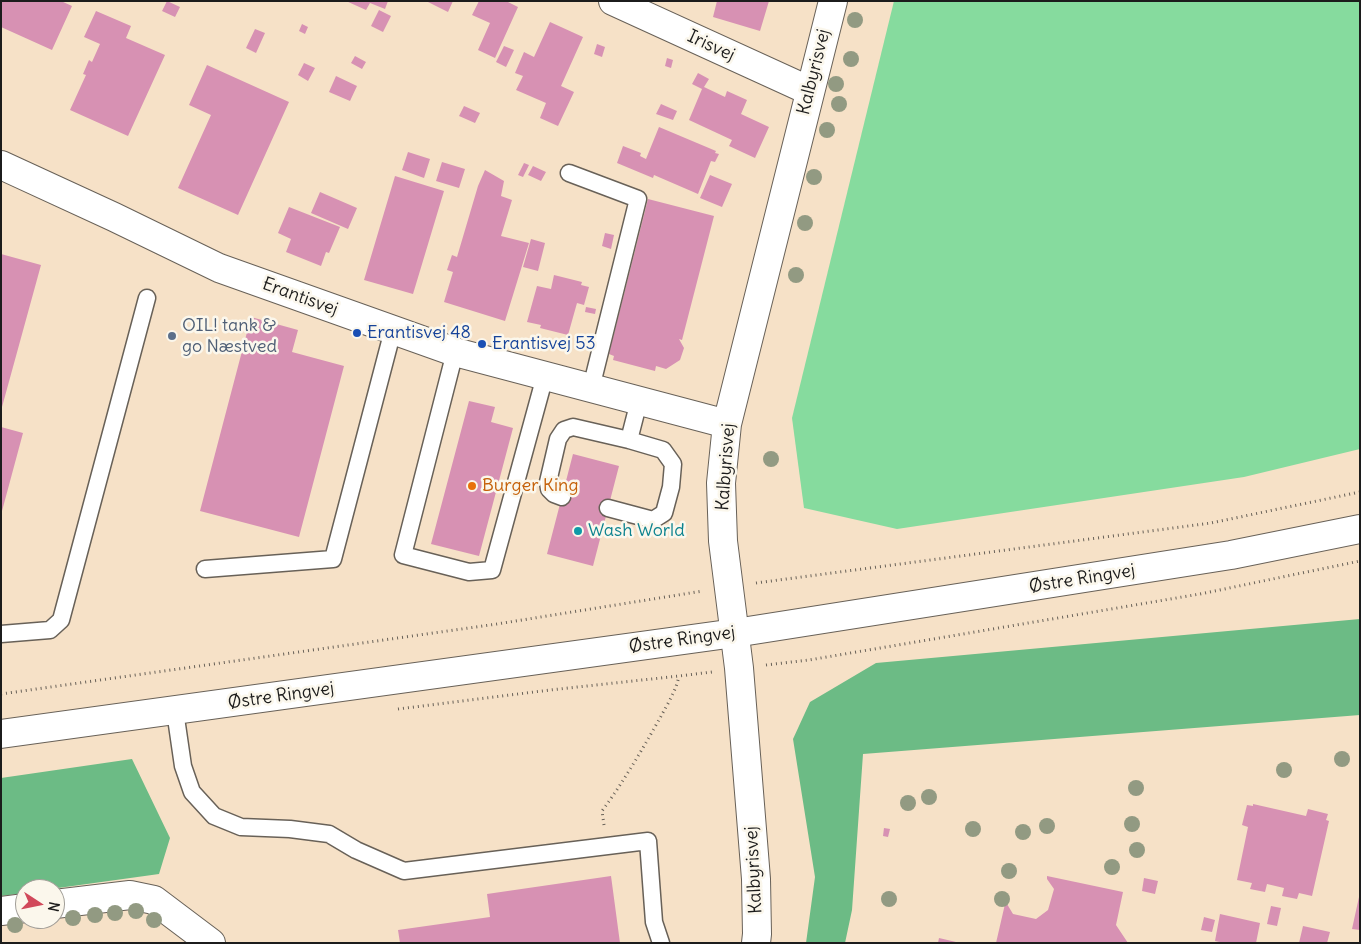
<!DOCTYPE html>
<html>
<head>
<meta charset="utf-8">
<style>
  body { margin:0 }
  #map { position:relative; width:1361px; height:944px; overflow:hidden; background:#f6e1c7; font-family:Delius,sans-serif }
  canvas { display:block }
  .frame { position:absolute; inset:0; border:2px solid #1c1c1c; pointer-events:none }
  .north { position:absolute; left:15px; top:879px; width:50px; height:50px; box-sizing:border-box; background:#fbf7ec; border:1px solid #a29f99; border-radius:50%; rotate:101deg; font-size:14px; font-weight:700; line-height:20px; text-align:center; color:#1c1c1c }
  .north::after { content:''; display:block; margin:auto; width:18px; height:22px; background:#d1495b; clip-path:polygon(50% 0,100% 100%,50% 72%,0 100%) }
</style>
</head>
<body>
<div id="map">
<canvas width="1361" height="944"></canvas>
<div class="frame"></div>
<div class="north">N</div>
</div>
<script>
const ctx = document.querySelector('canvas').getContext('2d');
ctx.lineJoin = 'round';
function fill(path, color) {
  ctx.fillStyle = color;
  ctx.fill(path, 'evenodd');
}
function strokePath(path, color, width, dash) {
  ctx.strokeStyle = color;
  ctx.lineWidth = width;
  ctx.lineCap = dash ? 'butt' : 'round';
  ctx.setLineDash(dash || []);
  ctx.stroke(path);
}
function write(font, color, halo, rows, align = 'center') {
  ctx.font = font + ' Delius,sans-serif';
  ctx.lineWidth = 5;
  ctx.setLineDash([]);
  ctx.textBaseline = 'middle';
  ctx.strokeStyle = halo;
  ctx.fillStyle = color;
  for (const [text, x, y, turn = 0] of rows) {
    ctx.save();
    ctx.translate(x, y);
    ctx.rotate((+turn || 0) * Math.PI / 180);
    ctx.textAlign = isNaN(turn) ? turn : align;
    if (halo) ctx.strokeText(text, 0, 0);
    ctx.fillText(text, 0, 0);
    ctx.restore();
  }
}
fill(new Path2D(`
  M894,1H1360V449L1244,477L897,529L804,508L792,418Z`), '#86db9e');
fill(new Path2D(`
  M1360,619V715L863,754L852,910L845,943H806L815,877L793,739L810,702L876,663Z
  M132,759L170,838L159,874L51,889H25V893L1,896V778Z`), '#6cbb85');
fill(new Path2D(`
  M1,1H61L72,6L52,50L1,27Z
  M167,1L180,7L175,17L162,11Z
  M346,1H388L385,9L370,3L366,10Z
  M426,1H453L448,12Z
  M479,1H506L518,7L495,58L478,50L490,23L472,15Z
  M717,1H769L760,31L713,17Z
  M379,10L391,16L383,32L371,26Z
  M96,11L131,26L126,38L165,55L128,136L70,110L86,75L83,74L89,60L92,62L100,44L84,37Z
  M550,22L583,37L561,86L574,92L558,126L540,118L546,103L516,90L523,76L515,73L524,52L534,57Z
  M302,24L308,27L305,34L299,31Z
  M255,29L265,33L256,53L246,48Z
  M597,44L605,47L602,57L594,54Z
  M504,46L514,50L506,67L496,62Z
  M355,56L366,62L362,69L351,63Z
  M667,58L673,60L671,68L665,66Z
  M304,63L315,68L308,81L298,75Z
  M207,65L289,102L238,215L178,188L211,115L189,105Z
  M698,73L709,79L704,87L725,97L727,91L747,100L741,114L769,127L755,158L729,146L732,140L689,120L702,89L692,84Z
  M336,76L357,86L350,101L329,92Z
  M661,104L677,111L673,120L656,114Z
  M464,106L480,113L475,123L459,116Z
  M659,127L716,151L715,153L719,154L715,162L711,161L698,194L654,175L653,178L617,163L623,146L641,153L640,156L646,159Z
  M408,152L430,159L424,178L402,170Z
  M442,162L465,169L459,188L436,181Z
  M524,163L529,165L523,177L518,175Z
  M533,166L546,172L541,181L528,175Z
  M485,170L504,181L501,196L512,200L501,236L529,243L505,321L444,302L453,272L447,270L452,255L457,257L478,186Z
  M710,175L732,184L722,207L700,198Z
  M395,176L444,191L413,294L364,280Z
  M320,192L357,208L348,229L311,213Z
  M648,199L714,216L682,340L679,339L684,348L680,360L666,369L656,366L655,371L613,360L614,356L609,354Z
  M289,207L340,227L329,253L326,252L321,266L286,252L291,239L278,233Z
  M605,233L614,235L611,249L602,246Z
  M531,239L545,243L538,271L523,267Z
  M1,254L41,265L2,407H1Z
  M554,275L582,282L581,285L589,287L584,305L577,303L568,335L540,328L541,325L527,322L537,286L551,289Z
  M586,307L596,309L595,314L585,312Z
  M251,317L298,330L292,352L344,366L299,537L200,511Z
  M469,401L495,407L491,422L513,428L479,556L431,544Z
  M1,427L23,433L2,511L1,510Z
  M573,454L619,466L593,566L547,554Z
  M1253,804L1306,816L1308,809L1328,814L1326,820L1329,821L1312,896L1299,893L1297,899L1282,896L1284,888L1267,884L1265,892L1250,889L1252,883L1237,880L1248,827L1242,825L1247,805L1253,806Z
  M884,828L890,829L888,837L883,836Z
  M611,876L620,943H400L398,930L490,917L487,894Z
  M1047,876L1123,892L1116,925L1128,943H996L1005,904H1007L1013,914L1036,919L1048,910L1054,889L1047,879Z
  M1144,878L1158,881L1155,894L1142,891Z
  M1359,897H1360V930L1352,929Z
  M1271,906L1281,908L1277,926L1267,924Z
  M1220,914L1260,923L1256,943H1224L1215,941Z
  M1204,917L1215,920L1212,932L1201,930Z
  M1303,926L1330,932L1327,943H1299Z
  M939,938L956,942L955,943H938Z`), '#d791b3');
const lane = new Path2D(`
  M569,173L638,199L591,388
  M455,352L403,555L469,572L492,570L545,376
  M629,440L639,401
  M562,497L554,494L549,489L548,482L558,439L564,430L573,427L629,440L663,450L673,464L671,487L664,513L653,520L608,508
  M205,569L333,559L393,330
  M1,634L50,630L61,620L147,298
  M175,711L183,766L192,792L214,816L241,827L290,829L329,834L356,850L404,871L648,841L654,922L661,943`);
const street = new Path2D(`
  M613,1L810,91
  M1,165L114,217L219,268L455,352L727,424
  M55,904L130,895L154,900L211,943
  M1,911L25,908
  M756,943L757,934L756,879L739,668L723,541L721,483L727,424L833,1`);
const secondary = new Path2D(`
  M1,734L735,633L1231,555L1360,529`);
strokePath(lane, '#686158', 19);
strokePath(street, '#686158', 30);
strokePath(secondary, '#686158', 30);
strokePath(new Path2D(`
  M756,583L1211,523L1360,492
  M766,665L809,660L1200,594L1360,561
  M1,694L497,624L703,591
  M398,709L550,690L679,676L712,672
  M604,825L602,811C624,781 642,750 660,718C667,705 676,691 679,676`), '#686158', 3, [1, 4]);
strokePath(lane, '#fff', 16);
strokePath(street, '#fff', 28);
strokePath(secondary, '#fff', 28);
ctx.fillStyle = '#929a82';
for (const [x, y] of [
  [855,20],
  [851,59],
  [836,84],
  [839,104],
  [827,130],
  [814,177],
  [805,223],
  [796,275],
  [771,459],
  [1342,759],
  [1284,770],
  [1136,788],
  [929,797],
  [908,803],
  [1132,824],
  [1047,826],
  [973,829],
  [1023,832],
  [1137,850],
  [1112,867],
  [1009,871],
  [889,899],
  [1002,899],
  [136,911],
  [115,913],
  [95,915],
  [73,918],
  [154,920],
  [15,925]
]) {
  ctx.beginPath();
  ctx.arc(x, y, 8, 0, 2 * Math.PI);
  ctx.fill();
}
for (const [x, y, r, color] of [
  [357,333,5,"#1a4fb4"],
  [172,336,5,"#5c6f8a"],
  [482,344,5,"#1a4fb4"],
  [472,486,5,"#e8710a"],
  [578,531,5,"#0f9aa8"]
]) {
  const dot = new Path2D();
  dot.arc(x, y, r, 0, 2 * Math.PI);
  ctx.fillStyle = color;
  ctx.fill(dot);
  strokePath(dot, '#fbf7ec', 2);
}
write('18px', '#1c1c1c', '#fbf7ec', [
  ["Irisvej",711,46,25],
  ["Kalbyrisvej",814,72,-76],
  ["Erantisvej",300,297,20],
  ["Kalbyrisvej",726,467,-86],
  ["Østre Ringvej",1082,579,-9],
  ["Østre Ringvej",682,640,-8],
  ["Østre Ringvej",281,696,-8],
  ["Kalbyrisvej",754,870,-93]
]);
write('18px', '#4e5e75', '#fbf7ec', [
  ["OIL! tank &",182,326],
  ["go Næstved",182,347]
], 'left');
write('18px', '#164399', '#fbf7ec', [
  ["Erantisvej 48",367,333],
  ["Erantisvej 53",492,344]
], 'left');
write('18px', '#c56008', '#fbf7ec', [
  ["Burger King",482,486]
], 'left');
write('18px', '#0d838f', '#fbf7ec', [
  ["Wash World",588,531]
], 'left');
</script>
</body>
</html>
